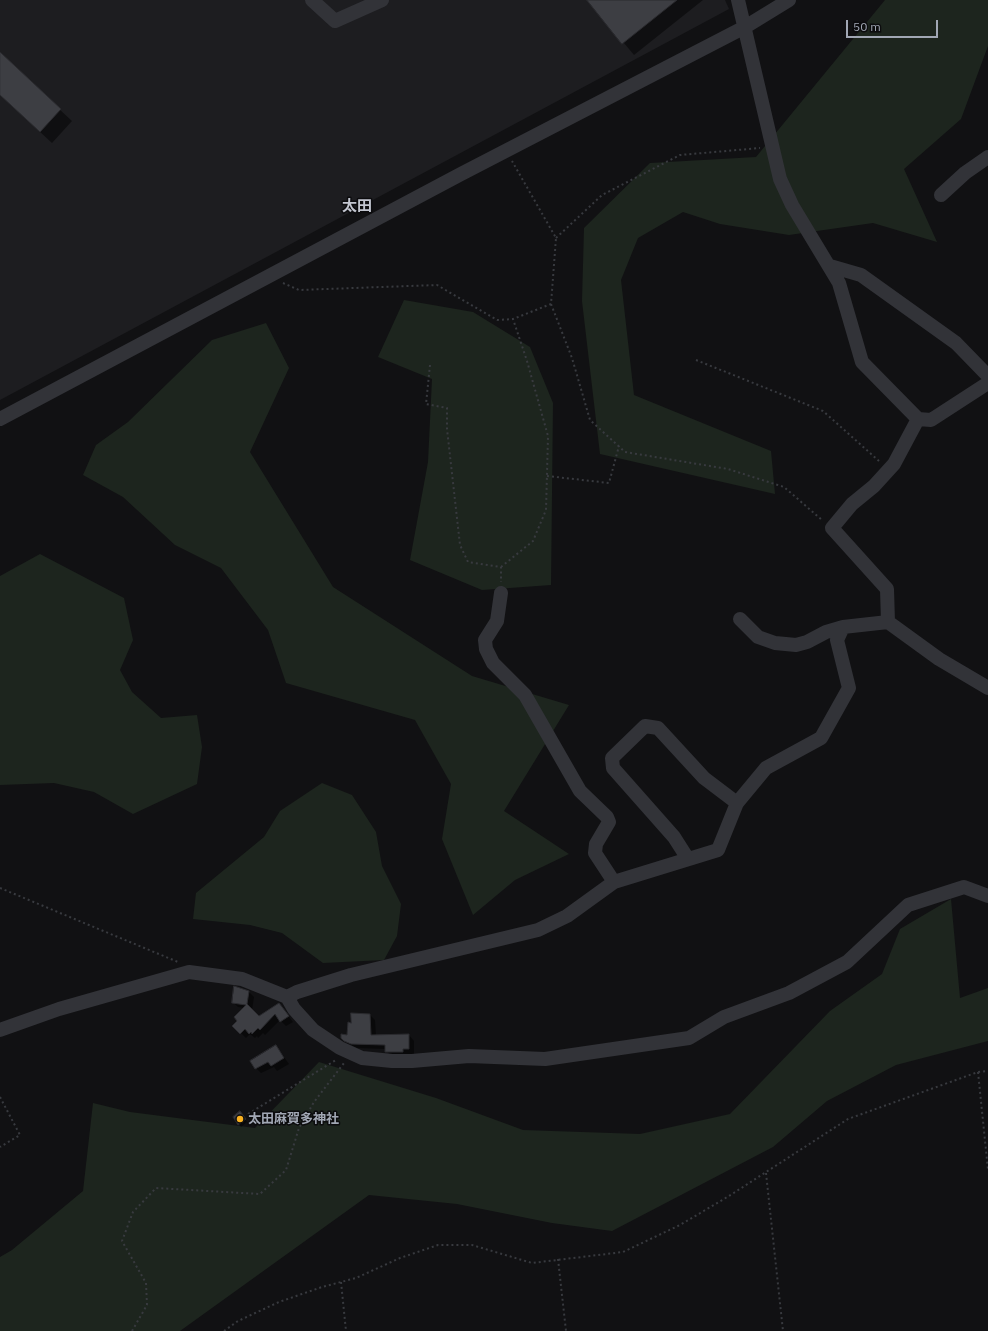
<!DOCTYPE html>
<html>
<head>
<meta charset="utf-8">
<style>
  body { margin:0 }
  #map { position:relative; width:988px; height:1331px; overflow:hidden; background:#111113; font-family:"IBM Plex Sans",sans-serif }
  canvas { display:block }
  .scale { position:absolute; left:846px; top:20px; width:92px; height:18px; box-sizing:border-box; border:2px solid #a1a7b4; border-top:0; padding-left:5px; font-size:12px; line-height:14px; white-space:nowrap; color:#a1a7b4; -webkit-text-stroke:3px #0c0c0e; paint-order:stroke }
</style>
</head>
<body>
<div id="map">
<canvas width="988" height="1331"></canvas>
<div class="scale">50 m</div>
</div>
<script>
const ctx = document.querySelector('canvas').getContext('2d');
ctx.lineJoin = 'round';
function fill(path, color) {
  ctx.fillStyle = color;
  ctx.fill(path, 'evenodd');
}
function strokePath(path, color, width, dash) {
  ctx.strokeStyle = color;
  ctx.lineWidth = width;
  ctx.lineCap = dash ? 'butt' : 'round';
  ctx.setLineDash(dash || []);
  ctx.stroke(path);
}
function write(font, color, halo, rows, align = 'center') {
  ctx.font = font + ' "IBM Plex Sans","Noto Sans JP",sans-serif';
  ctx.lineWidth = 3;
  ctx.setLineDash([]);
  ctx.textBaseline = 'middle';
  ctx.strokeStyle = halo;
  ctx.fillStyle = color;
  for (const [text, x, y, turn = 0] of rows) {
    ctx.save();
    ctx.translate(x, y);
    ctx.rotate((+turn || 0) * Math.PI / 180);
    ctx.textAlign = isNaN(turn) ? turn : align;
    if (halo) ctx.strokeText(text, 0, 0);
    ctx.fillText(text, 0, 0);
    ctx.restore();
  }
}
fill(new Path2D(`
  M0,0H725L729,9L0,400Z`), '#1d1d20');
fill(new Path2D(`
  M885,0H988V46L961,119L904,169L937,242L873,223L789,235L720,224L683,212L638,238L621,280L634,395L771,451L775,494L600,454L582,301L584,228L650,163L756,157Z
  M404,300L473,312L530,347L553,403L551,585L482,590L410,560L428,462L432,379L378,357Z
  M266,323L289,368L250,452L333,587L472,676L569,705L504,811L569,854L515,880L473,915L442,839L451,784L415,720L286,683L268,630L221,568L175,545L123,497L83,475L96,445L128,422L212,340Z
  M40,554L124,598L133,640L120,670L132,692L161,718L197,715L202,747L197,784L133,814L94,792L54,783L0,785V576Z
  M322,783L352,795L376,832L382,866L401,904L397,936L384,960L323,963L282,933L250,925L193,919L196,893L264,837L280,811Z
  M951,899L960,998L988,988V1041L896,1065L827,1101L773,1147L612,1231L552,1223L457,1204L369,1195L180,1331H0V1257L12,1250L83,1191L93,1103L130,1112L255,1128L319,1062L436,1098L523,1130L640,1134L730,1114L830,1011L882,974L900,929Z`), '#1d251e');
fill(new Path2D(`
  M588,0H703L634,55Z
  M0,54L72,121L52,143L0,95Z
  M249,992L254,997L252,1010L259,1017L279,1004L293,1022L286,1026L280,1020L265,1035L263,1033L258,1038L257,1036L255,1038L250,1034L246,1038L234,1026L239,1021L244,1008L238,1007L233,1002Z
  M370,1015L375,1020L376,1036L409,1035L414,1041V1054H408V1057H391L386,1049L357,1048L347,1043L342,1038L348,1036L352,1024Z
  M276,1046L289,1064L277,1071L274,1067L261,1073L256,1068Z
  M243,1115L247,1122L241,1127L239,1124Z`), '#0007');
const building = new Path2D(`
  M587,0H677L622,44Z
  M0,52L61,109L40,132L0,95Z
  M234,986L249,991L247,1004L259,1016L279,1003L289,1016L280,1022L275,1014L260,1030L258,1028L252,1034L251,1032L249,1034L245,1029L240,1034L232,1026L237,1021L234,1017L246,1005L232,1003Z
  M351,1013L370,1014L371,1035L409,1034V1049H403V1052H385V1045L351,1044L344,1041L341,1038V1034L347,1035L348,1022L351,1023Z
  M276,1045L284,1058L271,1066L268,1062L255,1069L250,1061Z
  M240,1111L246,1119L238,1125L233,1117Z`);
fill(building, '#3d3e43');
strokePath(building, '#2b2b2f', 1);
strokePath(new Path2D(`
  M556,238L602,195L680,155L760,148
  M283,283L299,290L437,285L497,320L513,319
  M551,304L572,358L590,420L625,452L728,469L784,487L822,520
  M696,360L823,411L879,461
  M430,365L426,404L447,408V429L460,545L468,562L501,567V582
  M547,476L609,483L619,446
  M501,567L533,541L546,510L548,436L527,361L513,319L551,304L556,238L512,161
  M0,888L178,962
  M978,1072L988,1170
  M0,1097L20,1135L0,1147
  M248,1114L336,1060
  M766,1173L783,1331
  M558,1259L566,1331
  M341,1282L346,1331
  M132,1331L147,1305L146,1283L122,1241L133,1212L156,1188L260,1194L286,1170L299,1128L314,1102L344,1063
  M224,1331L238,1321L279,1302L322,1287L356,1278L400,1258L438,1245H472L532,1263L623,1252L680,1225L729,1196L848,1119L978,1072L988,1071`), '#383a3f', 2, [2, 3]);
strokePath(new Path2D(`
  M312,0L335,21L382,0
  M941,195L965,173L988,157
  M830,266L861,275L956,343L988,376
  M0,419L461,174L745,27L789,0
  M918,419L931,420L988,383
  M501,593L497,621L485,640L486,649L493,663L525,695L580,791L607,817L609,822L596,844L595,853L614,882
  M740,619L758,637L775,643L796,645L807,642L826,632L843,627
  M888,622L939,659L988,688
  M688,859L674,837L613,768L612,758L645,726L658,728L704,778L737,803
  M287,997L294,1009L313,1030L340,1048L362,1058L392,1061H412L469,1056L545,1059L689,1038L724,1017L789,993L847,962L908,905L964,887L988,896
  M0,1030L59,1009L189,972L242,979L287,997L297,992L351,975L538,930L567,916L614,882L718,850L737,803L766,768L821,738L849,688L837,640L843,627L888,622L887,589L832,528L852,504L874,486L894,464L918,419L862,362L839,283L792,205L780,179L738,0`), '#323338', 14);
for (const [x, y, r, color] of [
  [240,1119,4,"#fab221"]
]) {
  const dot = new Path2D();
  dot.arc(x, y, r, 0, 2 * Math.PI);
  ctx.fillStyle = color;
  ctx.fill(dot);
  strokePath(dot, '#0c0c0e', 1.5);
}
write('bold 13px', '#a1a7b4', '#0c0c0e', [
  ["太田麻賀多神社",248,1119]
], 'left');
write('bold 15px', '#c3c6d0', '#0c0c0e', [
  ["太田",357,207]
]);
</script>
</body>
</html>
